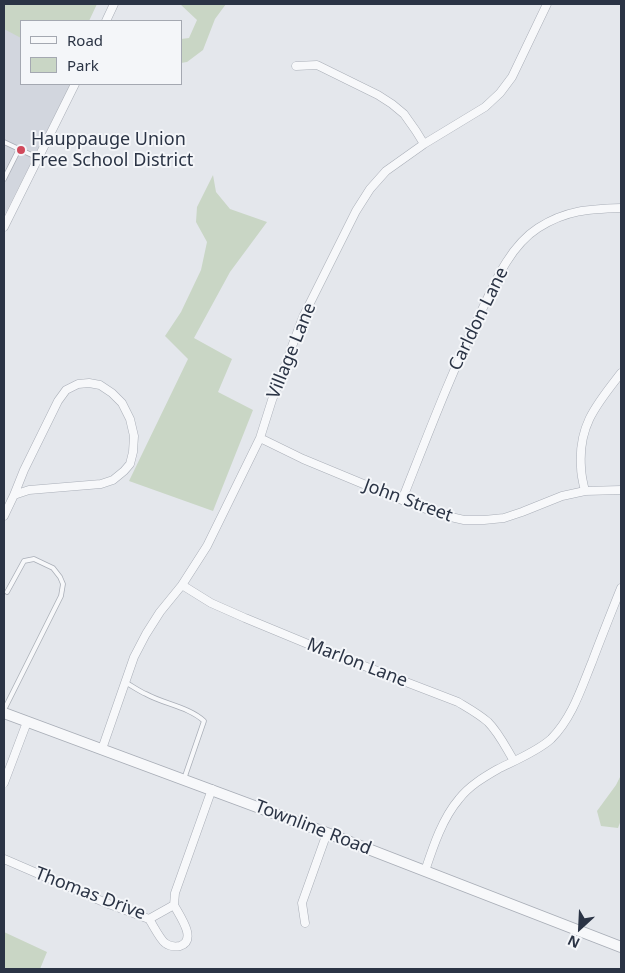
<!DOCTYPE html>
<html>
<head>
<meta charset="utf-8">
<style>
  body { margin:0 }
  #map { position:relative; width:625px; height:973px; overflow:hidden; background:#e4e7ec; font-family:"Noto Sans",sans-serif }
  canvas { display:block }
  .frame { position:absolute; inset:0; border:5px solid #2b3445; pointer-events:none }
  .legend { position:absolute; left:20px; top:20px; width:162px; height:65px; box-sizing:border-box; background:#f4f6f9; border:1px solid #a4a8b1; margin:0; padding:6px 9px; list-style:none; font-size:15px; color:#2b3445 }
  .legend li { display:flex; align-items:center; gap:10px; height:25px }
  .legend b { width:25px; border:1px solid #a4a8b1 }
  .north { position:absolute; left:555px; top:903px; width:50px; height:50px; -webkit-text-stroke:4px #f4f6f9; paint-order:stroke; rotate:205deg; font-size:14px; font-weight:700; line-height:20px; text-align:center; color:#2b3445 }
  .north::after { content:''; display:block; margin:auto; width:18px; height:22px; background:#2b3445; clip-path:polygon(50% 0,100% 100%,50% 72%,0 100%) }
</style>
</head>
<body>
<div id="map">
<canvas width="625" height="973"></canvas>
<div class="frame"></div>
<ul class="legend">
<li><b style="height:6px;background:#f7f8fa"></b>Road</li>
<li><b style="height:14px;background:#c9d6c5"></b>Park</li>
</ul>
<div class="north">N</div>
</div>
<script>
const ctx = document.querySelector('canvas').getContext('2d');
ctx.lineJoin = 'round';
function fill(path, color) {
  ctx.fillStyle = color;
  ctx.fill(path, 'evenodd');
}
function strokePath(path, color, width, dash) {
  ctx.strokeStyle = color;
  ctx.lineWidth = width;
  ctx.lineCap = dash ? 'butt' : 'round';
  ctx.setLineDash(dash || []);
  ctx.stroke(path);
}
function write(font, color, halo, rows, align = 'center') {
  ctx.font = font + ' "Noto Sans",sans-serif';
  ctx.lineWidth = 4;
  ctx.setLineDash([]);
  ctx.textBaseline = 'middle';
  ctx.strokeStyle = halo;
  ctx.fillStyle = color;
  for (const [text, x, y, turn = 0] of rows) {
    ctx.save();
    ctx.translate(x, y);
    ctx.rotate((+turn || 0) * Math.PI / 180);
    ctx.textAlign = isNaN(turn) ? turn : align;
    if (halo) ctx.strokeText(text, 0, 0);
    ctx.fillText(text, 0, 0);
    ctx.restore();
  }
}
fill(new Path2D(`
  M4,12L21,21V84H71L4,216Z`), '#d2d6de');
fill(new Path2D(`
  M4,4H97L89,21H21V38L4,29Z
  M180,4H226L215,19L203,50L187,62L181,63V39L189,38L197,20Z
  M213,175L216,192L230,209L267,222L230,272L194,338L232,359L218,392L253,410L213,511L129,481L188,359L165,336L181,312L201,270L207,242L196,222L197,207Z
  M621,775V820L618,828L601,826L597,811L616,785Z
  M4,932L47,952L40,969H4Z`), '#c9d6c5');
const service = new Path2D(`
  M4,142L38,158
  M4,179L19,149
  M125,682C132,686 139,691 146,694C164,704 189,707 204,721L184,779
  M4,710L61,596L63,584L60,577L53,568L34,559L24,561L7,592`);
const minor = new Path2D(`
  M106,21L114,4
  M296,66L317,65L378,95L392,104L404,114L416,131L424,144
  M4,227L75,84
  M89,383L100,385L112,393L122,403L130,419L134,436L133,452L130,464L124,471L113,480L101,484L29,490L14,495L24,470L58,401L66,390L78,384Z
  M260,438L303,459L402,500L442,515L464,520H484L504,518L522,512L562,496L585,491L621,490
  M585,491C583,483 581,475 581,467C578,425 597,404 621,373
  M402,500C427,437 451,373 481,312C495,282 510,246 538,228C566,210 589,209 621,208
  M4,516L14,495
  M182,585L211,603L245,618L320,649L458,702C468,708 479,714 488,722C499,733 506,748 514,761
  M102,749L134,657L146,634L160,612L182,585L207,546L260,438L272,400L303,317L356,211L370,189L386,171L424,144L485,107L500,93L512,77L547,4
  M4,783L27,722
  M4,859L106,903L149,919L174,905L175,893L212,789
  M425,871C433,847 442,819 459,799C469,786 484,777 498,769C514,761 538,751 551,739C572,718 581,689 592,662C601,638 611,613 621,588
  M149,919C153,925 160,939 165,943C169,946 175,947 180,946C198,940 179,915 174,905
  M305,923L302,903L327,833`);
const tertiary = new Path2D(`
  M4,713L327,833L621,947`);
strokePath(service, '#a9aeb7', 5.5);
strokePath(minor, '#a9aeb7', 9);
strokePath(tertiary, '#a9aeb7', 12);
strokePath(service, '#f7f8fa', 4);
strokePath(minor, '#f7f8fa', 8);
strokePath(tertiary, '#f7f8fa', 10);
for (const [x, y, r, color] of [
  [21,150,5,"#d1495b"]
]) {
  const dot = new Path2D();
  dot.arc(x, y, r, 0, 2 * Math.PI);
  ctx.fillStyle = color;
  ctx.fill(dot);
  strokePath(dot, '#f4f6f9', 2);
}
write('18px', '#2b3445', '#f4f6f9', [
  ["Hauppauge Union",31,140],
  ["Free School District",31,161]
], 'left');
write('18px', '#2b3445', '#f4f6f9', [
  ["Carldon Lane",479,319,-64],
  ["Village Lane",292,351,-68],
  ["John Street",408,501,20],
  ["Marlon Lane",357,663,21],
  ["Townline Road",313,828,21],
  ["Thomas Drive",90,894,21]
]);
</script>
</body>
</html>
